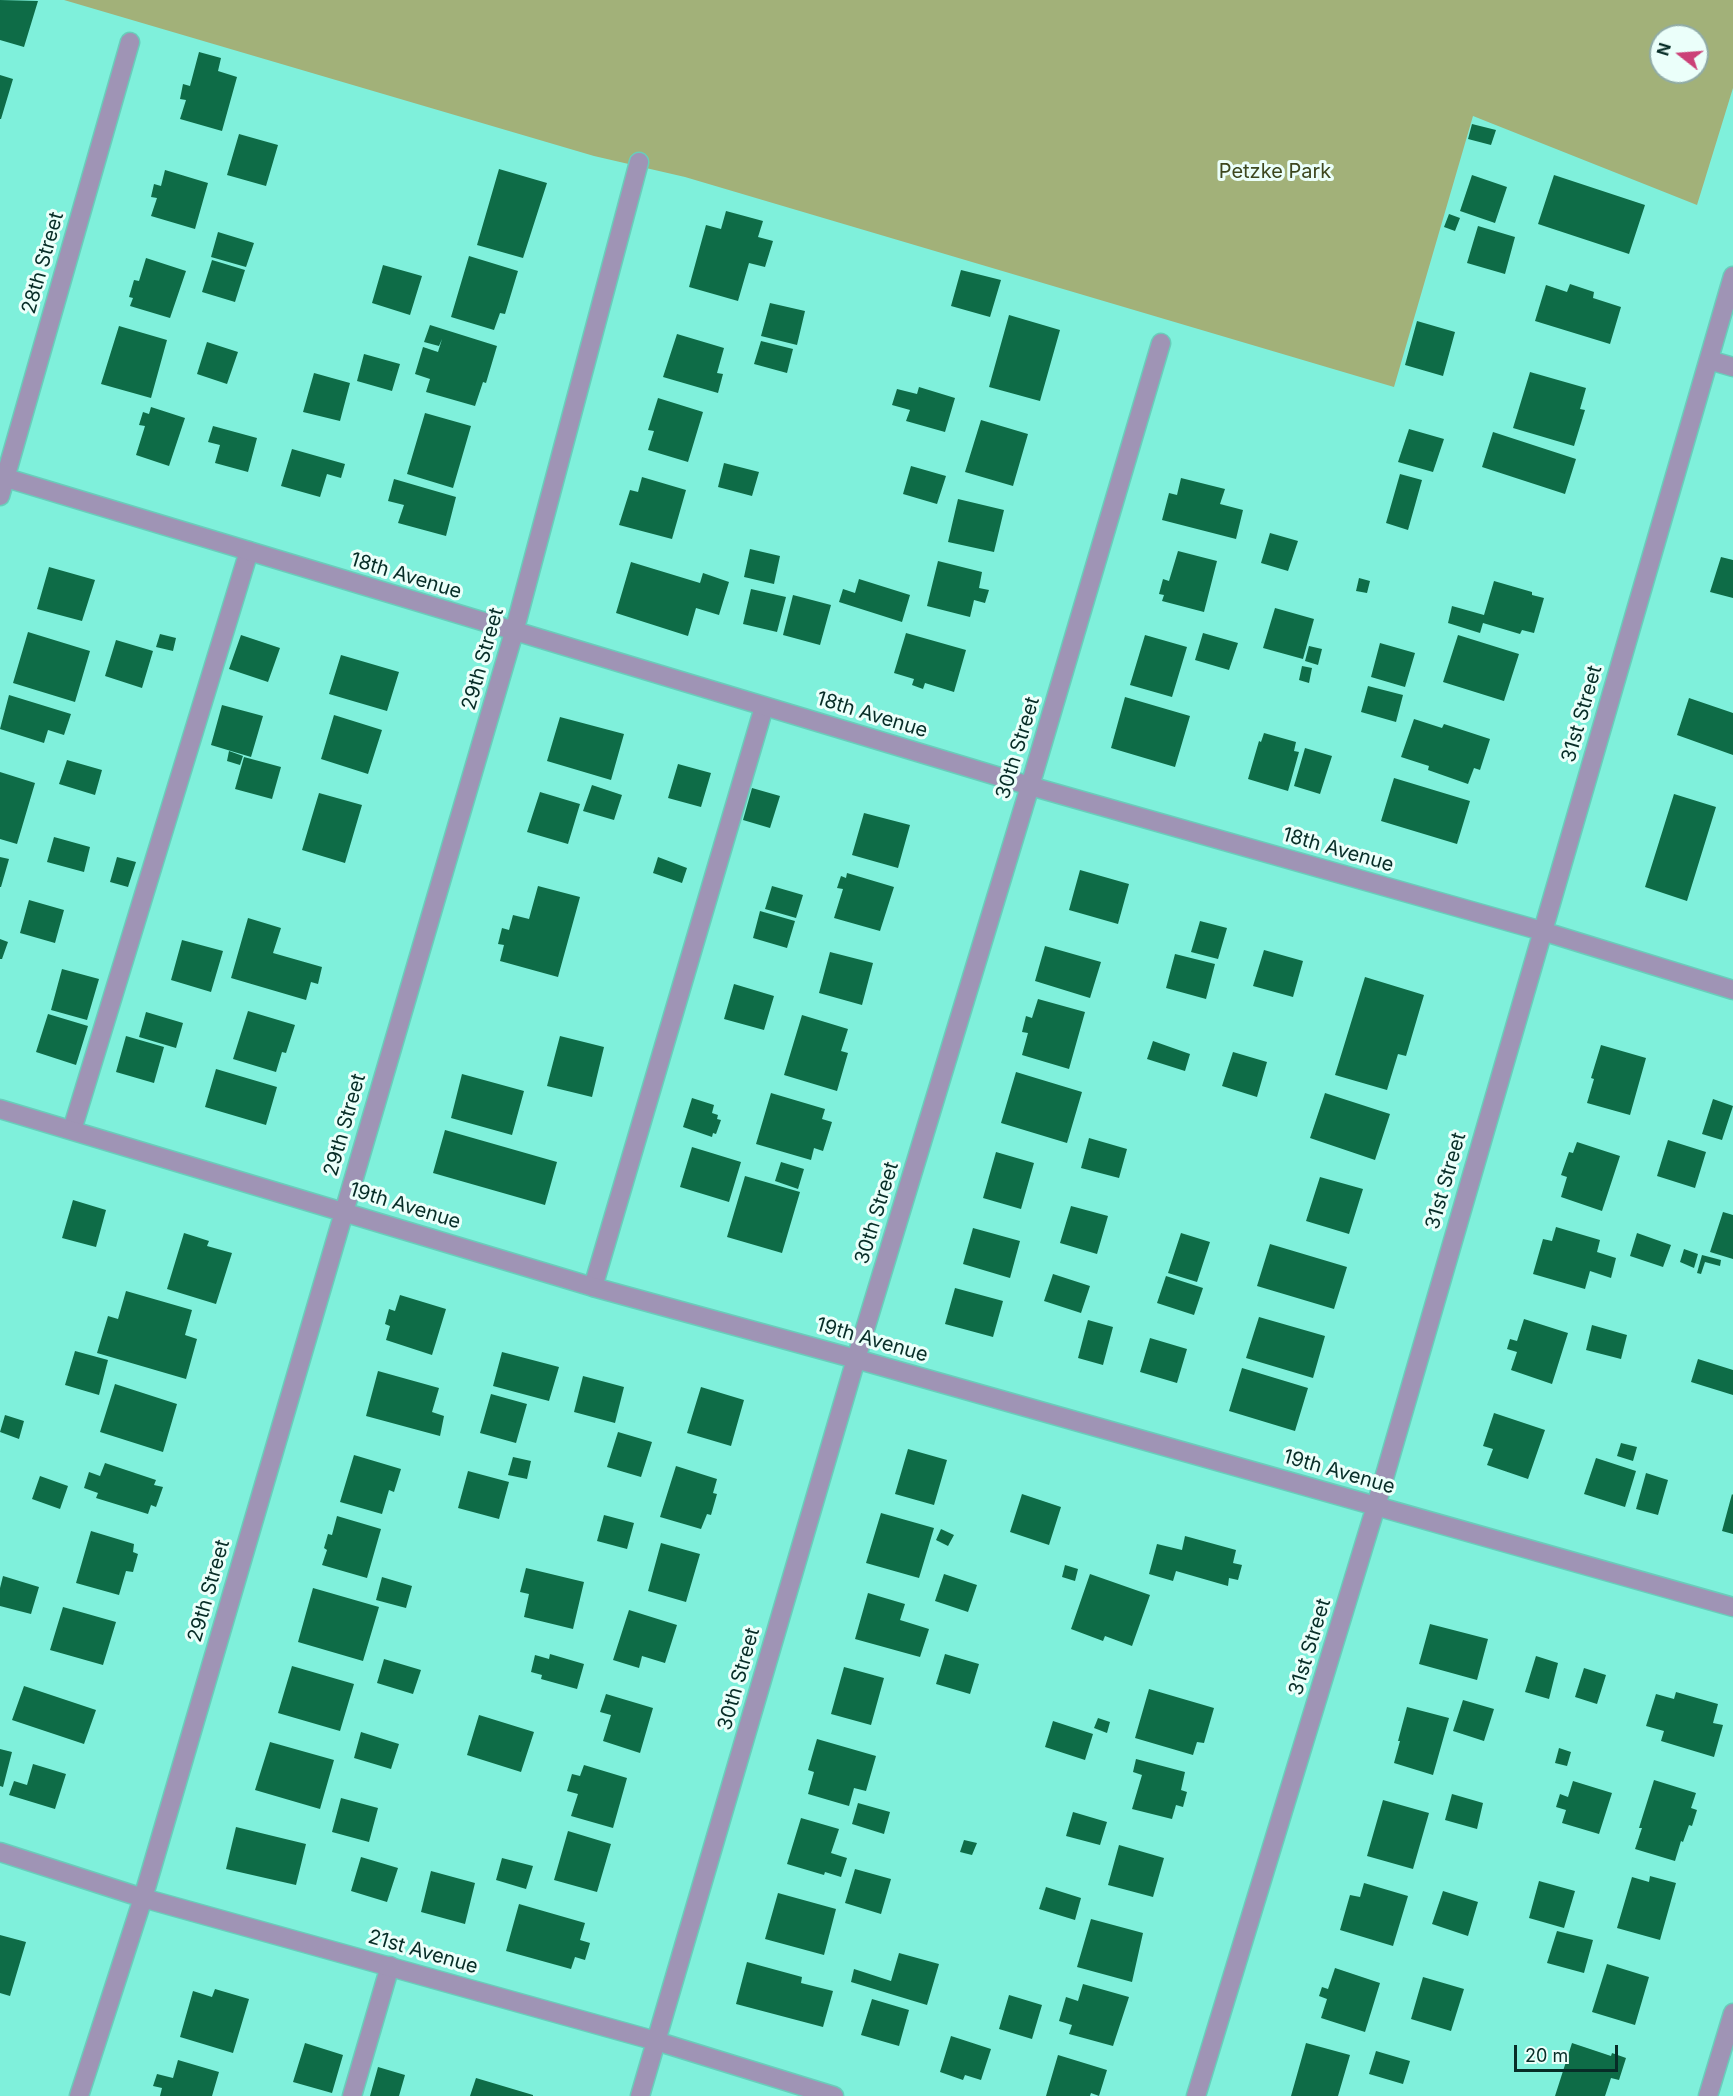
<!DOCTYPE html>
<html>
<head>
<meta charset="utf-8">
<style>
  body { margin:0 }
  #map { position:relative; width:1733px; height:2096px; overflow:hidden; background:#7ff0db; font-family:Inter,sans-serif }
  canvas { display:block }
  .north { position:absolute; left:1649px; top:24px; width:60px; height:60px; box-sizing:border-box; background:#ebfffa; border:2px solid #90aba6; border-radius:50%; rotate:287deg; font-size:16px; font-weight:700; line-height:24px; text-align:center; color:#072d27 }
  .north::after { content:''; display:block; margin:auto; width:21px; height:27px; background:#cb4177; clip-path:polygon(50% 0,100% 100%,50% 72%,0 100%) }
  .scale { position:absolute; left:1514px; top:2045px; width:104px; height:27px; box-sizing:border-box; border:3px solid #072d27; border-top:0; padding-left:8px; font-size:18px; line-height:21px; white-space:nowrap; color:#072d27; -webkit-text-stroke:4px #ebfffa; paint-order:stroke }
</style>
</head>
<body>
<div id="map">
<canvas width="1733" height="2096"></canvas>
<div class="north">N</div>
<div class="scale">20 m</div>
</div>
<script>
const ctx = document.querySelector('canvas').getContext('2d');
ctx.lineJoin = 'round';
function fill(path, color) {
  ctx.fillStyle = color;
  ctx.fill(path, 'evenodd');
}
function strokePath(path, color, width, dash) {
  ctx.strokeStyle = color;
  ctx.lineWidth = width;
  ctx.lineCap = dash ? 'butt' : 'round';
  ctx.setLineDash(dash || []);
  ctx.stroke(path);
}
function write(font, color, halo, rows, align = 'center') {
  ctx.font = font + ' Inter,sans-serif';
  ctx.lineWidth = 6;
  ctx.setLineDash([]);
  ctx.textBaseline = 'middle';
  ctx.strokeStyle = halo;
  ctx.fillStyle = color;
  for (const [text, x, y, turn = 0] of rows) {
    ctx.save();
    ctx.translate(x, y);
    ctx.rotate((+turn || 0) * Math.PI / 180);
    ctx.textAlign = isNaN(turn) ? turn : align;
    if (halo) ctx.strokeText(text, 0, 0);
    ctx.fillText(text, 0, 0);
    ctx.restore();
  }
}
fill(new Path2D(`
  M64,0H1733V88L1697,205L1473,116L1394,387L685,177L594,156ZM1661,36H1697V72H1661Z`), '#a2b179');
fill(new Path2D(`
  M0,0L38,1L24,47L0,40Z
  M199,52L221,58L218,71L237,77L222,131L180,119L186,100L180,99L183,84L190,86Z
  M0,75L13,79L1,119H0Z
  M1472,124L1496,130L1491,145L1468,139Z
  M239,134L278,145L266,186L227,175Z
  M499,169L547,183L523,258L477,245Z
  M165,170L208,183L195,229L151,216L157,198L151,197L154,184L161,186Z
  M1472,175L1507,187L1495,223L1460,211Z
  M1554,175L1645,205L1629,254L1538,224Z
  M726,211L763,221L758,237L773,241L765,267L749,263L738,301L689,287L706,225L721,229Z
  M1449,214L1460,218L1455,231L1444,227Z
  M1478,226L1515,237L1505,274L1467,263Z
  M218,232L254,243L246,267L211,257Z
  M469,256L518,271L505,314L500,313L494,330L451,317Z
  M146,258L186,271L170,318L130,306L133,298L129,297L134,280L139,281Z
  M212,260L245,270L235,302L202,292Z
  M383,265L422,276L410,315L372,303Z
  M961,270L1001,280L990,317L951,306Z
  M1570,284L1594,292L1593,298L1621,307L1610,344L1535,321L1546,285L1567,292Z
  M770,303L805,311L797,345L761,336Z
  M1009,315L1060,330L1040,401L989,387Z
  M1417,321L1455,332L1443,376L1405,365Z
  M430,325L497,346L486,383L483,382L475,406L426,392L430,379L415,374L423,347L438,352L442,339L439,346L424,342Z
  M119,326L167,340L151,398L101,384Z
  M677,334L724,348L717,373L723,374L718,393L663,377Z
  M761,341L793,349L787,373L754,364Z
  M207,342L238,352L227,384L197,374Z
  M364,354L400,364L392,391L357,381Z
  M1530,372L1586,388L1580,409L1585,410L1574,446L1513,428Z
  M314,373L350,383L340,421L303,412Z
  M919,387L955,398L945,432L906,421L910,410L892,405L897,389L917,394Z
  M658,398L703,412L688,462L648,450L654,431L648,430Z
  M151,407L185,418L169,466L136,455L145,426L139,425L143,412L149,414Z
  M425,413L471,426L453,488L407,474Z
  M981,420L1028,434L1013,486L965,472Z
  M213,426L257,438L248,472L215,463L220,445L208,442Z
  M1409,429L1444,439L1433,472L1398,462Z
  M1493,432L1576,459L1565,494L1482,467Z
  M292,449L345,464L341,478L327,474L320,497L281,486Z
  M724,463L759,472L752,496L718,487Z
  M911,466L946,476L937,504L903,494Z
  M1400,474L1422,480L1408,530L1386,523Z
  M642,477L686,490L672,539L619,525L630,490L638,492Z
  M1181,478L1225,489L1220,504L1243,510L1236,539L1162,520L1169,493L1177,495Z
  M394,479L456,497L446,536L398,523L404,505L388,501Z
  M958,499L1004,510L994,552L948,542Z
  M1270,533L1298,541L1288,571L1261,563Z
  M750,549L780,556L774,584L744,577Z
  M1178,551L1217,561L1204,612L1162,601L1164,595L1159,594L1163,579L1169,581Z
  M1721,557L1733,560V598L1710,592Z
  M938,561L982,572L979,588L989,590L985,603L974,600L970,617L927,606Z
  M631,562L700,583L703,573L729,582L719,615L696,608L688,636L616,613Z
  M49,567L95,580L82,621L37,609Z
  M1359,578L1370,581L1367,593L1356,591Z
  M859,579L910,595L902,622L839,602L843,589L855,593Z
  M1494,581L1532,592V595L1544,598L1534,633L1522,630L1520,634L1483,623L1480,633L1448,623L1452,606L1484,615Z
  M751,589L786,597L777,632L743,624Z
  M793,595L831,605L820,645L783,635Z
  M1275,608L1314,619L1303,659L1263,648Z
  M28,632L90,651L75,702L13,683Z
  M906,633L966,650L954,692L925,683L923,689L912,685L914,679L894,673Z
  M1203,633L1238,643L1229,670L1195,660Z
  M160,634L176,638L173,651L156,647Z
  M241,635L280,648L268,682L229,669Z
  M1145,635L1187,647L1172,697L1130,685Z
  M1458,635L1519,654L1504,701L1443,682Z
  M116,640L153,651L142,688L105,676Z
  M1380,643L1415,653L1405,687L1371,677Z
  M1309,646L1322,649L1318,665L1305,661Z
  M341,655L399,672L387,711L329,694Z
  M1302,666L1312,668L1309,683L1299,680Z
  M1368,686L1403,695L1396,722L1361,712Z
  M9,695L71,714L64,735L48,730L44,743L0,729Z
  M1125,697L1190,716L1175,767L1111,748Z
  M1689,698L1733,713V755L1677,735Z
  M222,705L263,716L251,757L211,745Z
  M334,715L382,730L368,774L321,759Z
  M560,717L624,734L611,780L547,761Z
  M1414,719L1442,728L1444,724L1490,739L1480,770L1474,768L1468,784L1428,770L1429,766L1401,757Z
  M1264,733L1296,742L1294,751L1299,752L1288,791L1248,779L1259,741L1261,742Z
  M1305,748L1332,756L1320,794L1294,786Z
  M229,751L243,756L240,765L227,761Z
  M244,757L281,767L272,799L235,789Z
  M67,760L102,770L95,795L59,784Z
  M678,764L711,773L701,807L668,798Z
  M0,772L35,783L17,844L0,839Z
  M1394,778L1470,801L1457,844L1381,821Z
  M592,785L622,795L614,820L583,811Z
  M752,788L780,796L770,828L743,820Z
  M540,792L580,804L568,844L527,832Z
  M319,793L362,805L345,863L302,850Z
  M1674,794L1716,807L1687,901L1645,887Z
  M864,813L910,825L898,868L852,855Z
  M54,837L90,847L84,872L47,862Z
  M0,857L9,859L1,887H0Z
  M117,857L136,862L128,887L110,882Z
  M658,857L687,868L682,883L653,873Z
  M1080,870L1129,884L1118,924L1069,910Z
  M847,873L894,887L880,931L834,918L843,889L837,888L841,876L846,878Z
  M538,886L580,897L558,977L500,961L504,945L498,944L502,928L509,930L513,915L529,919Z
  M772,886L803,895L796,918L765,909Z
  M29,900L64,910L55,943L20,933Z
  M760,911L795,921L787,948L753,938Z
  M248,918L281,928L273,953L322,967L318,984L311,982L306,1000L231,978Z
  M1200,921L1227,928L1218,959L1191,952Z
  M0,939L8,942L2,959H0Z
  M182,940L223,951L211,992L171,980Z
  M1045,946L1101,962L1090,998L1035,981Z
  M1264,950L1303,961L1293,997L1253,986Z
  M830,952L873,963L862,1005L819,993Z
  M1175,954L1215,964L1206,999L1166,988Z
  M62,969L99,979L87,1020L51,1010Z
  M1365,977L1424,995L1406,1056L1398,1054L1387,1090L1335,1075Z
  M734,984L774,996L764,1030L724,1019Z
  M1038,999L1085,1012L1069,1069L1022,1055L1028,1033L1022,1032L1026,1016L1032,1018Z
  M248,1011L295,1025L286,1053L282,1052L276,1072L233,1059Z
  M146,1012L183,1023L176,1048L139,1037Z
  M48,1014L88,1026L76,1065L36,1052Z
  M802,1015L848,1029L841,1051L848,1053L837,1091L784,1075Z
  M126,1036L164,1047L154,1083L116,1072Z
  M560,1036L604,1047L592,1097L547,1086Z
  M1153,1041L1190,1054L1185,1071L1147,1059Z
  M1601,1045L1646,1058L1630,1115L1587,1103L1594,1079L1591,1078Z
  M1233,1052L1267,1062L1257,1097L1222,1086Z
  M216,1069L277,1087L266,1125L205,1107Z
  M1016,1072L1082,1092L1067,1143L1001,1123Z
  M462,1074L524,1091L512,1135L451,1118Z
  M771,1093L825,1109L822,1119L832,1122L823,1151L814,1148L811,1160L756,1144Z
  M1325,1093L1390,1114L1375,1160L1310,1138Z
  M692,1098L714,1105L712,1113L718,1115L717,1119L721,1120L716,1134L713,1133L712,1137L683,1127Z
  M1713,1099L1733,1106L1722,1140L1702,1134Z
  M445,1130L557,1162L545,1205L433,1173Z
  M1089,1138L1127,1149L1119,1178L1081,1168Z
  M1668,1140L1706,1152L1695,1188L1657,1176Z
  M1577,1142L1620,1156L1602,1211L1561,1197L1567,1177L1561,1175L1569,1152L1573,1153Z
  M692,1147L741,1162L729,1202L680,1187Z
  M996,1152L1034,1163L1021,1209L983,1198Z
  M781,1162L804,1169L798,1189L775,1181Z
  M745,1176L800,1192L782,1253L727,1237Z
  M1320,1177L1363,1189L1349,1234L1306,1221Z
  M73,1200L106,1210L96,1247L62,1238Z
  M1071,1206L1108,1216L1097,1254L1060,1243Z
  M1723,1212L1733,1215V1259L1710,1252Z
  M1556,1227L1600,1240L1597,1252L1616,1258L1611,1278L1590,1271L1585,1289L1533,1274L1543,1239L1552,1241Z
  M973,1228L1020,1241L1010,1278L963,1264Z
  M184,1233L209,1241L207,1246L232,1253L216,1304L167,1289Z
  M1181,1233L1210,1242L1197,1282L1168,1273Z
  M1637,1233L1671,1245L1663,1267L1630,1256Z
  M1270,1244L1347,1267L1334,1309L1257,1286Z
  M1684,1249L1698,1254L1694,1268L1680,1262Z
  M1702,1255L1721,1260L1720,1266L1705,1262L1701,1274L1697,1273Z
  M1053,1274L1090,1286L1081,1313L1044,1301Z
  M1166,1276L1203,1288L1194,1315L1157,1303Z
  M955,1288L1003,1301L993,1337L945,1324Z
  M126,1291L192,1310L185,1335L197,1339L186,1379L97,1353L108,1316L118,1319Z
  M400,1295L446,1309L432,1355L386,1340L390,1326L385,1324L389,1309L395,1311Z
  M1259,1317L1325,1336L1313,1378L1246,1358Z
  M1524,1319L1568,1333L1552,1384L1511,1370L1517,1352L1507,1349L1510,1339L1517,1341Z
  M1088,1320L1113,1327L1103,1365L1078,1358Z
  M1592,1325L1627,1335L1621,1359L1586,1350Z
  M1150,1338L1187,1349L1177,1383L1140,1372Z
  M75,1351L108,1360L99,1395L65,1385Z
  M502,1352L559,1367L549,1401L493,1386Z
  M1698,1359L1733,1370V1395L1691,1382Z
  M1242,1368L1308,1388L1295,1431L1229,1411Z
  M378,1371L439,1388L432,1412L444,1416L440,1436L366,1416Z
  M583,1376L624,1387L615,1423L574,1412Z
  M115,1384L177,1404L163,1452L100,1432Z
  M701,1387L744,1400L731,1446L687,1433Z
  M491,1394L527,1404L516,1443L480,1433Z
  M1494,1413L1545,1430L1528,1479L1487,1465L1493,1449L1483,1446Z
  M5,1415L24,1421L19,1439L0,1432Z
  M618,1432L652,1442L641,1477L607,1467Z
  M1621,1443L1637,1447L1633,1461L1617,1456Z
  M908,1449L947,1460L934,1505L895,1494Z
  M354,1455L401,1469L394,1492L389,1490L382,1514L340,1502Z
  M513,1457L531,1461L527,1479L508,1475Z
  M1596,1458L1636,1471L1625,1507L1584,1494Z
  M105,1463L156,1480L154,1485L163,1487L156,1507L151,1505L148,1514L96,1498L98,1493L84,1488L89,1472L100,1476Z
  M676,1466L717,1479L713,1493L717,1494L711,1515L707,1514L701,1529L660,1517Z
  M468,1471L509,1482L499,1519L458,1508Z
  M1646,1473L1668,1480L1658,1515L1636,1509Z
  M40,1476L68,1486L60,1509L32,1499Z
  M1022,1494L1061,1507L1049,1545L1010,1532Z
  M1732,1494L1733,1495V1534L1722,1531Z
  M881,1513L934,1528L919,1578L866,1563Z
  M604,1515L634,1523L627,1549L597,1541Z
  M337,1516L381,1529L367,1578L322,1565L327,1550L324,1548L328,1534L332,1535Z
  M941,1529L954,1535L948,1546L936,1540Z
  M91,1531L134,1544L133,1552L138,1554L133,1572L126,1571L119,1595L76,1583Z
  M1185,1536L1236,1550L1233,1563L1242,1565L1238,1580L1229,1578L1228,1586L1176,1571L1173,1581L1149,1574L1157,1544L1182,1550Z
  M661,1543L700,1554L686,1602L648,1591Z
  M1065,1565L1078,1569L1075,1581L1062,1577Z
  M526,1568L584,1582L573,1629L524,1617L529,1594L520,1592Z
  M944,1574L977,1585L968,1612L935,1601Z
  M1090,1574L1150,1595L1132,1646L1105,1636L1103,1641L1071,1629Z
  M3,1576L39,1587L31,1614L0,1606V1588Z
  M382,1577L412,1586L406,1608L376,1600Z
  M313,1588L379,1607L363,1661L298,1642Z
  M868,1593L905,1604L900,1620L929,1629L920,1657L855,1639Z
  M63,1607L116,1622L103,1665L50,1650Z
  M629,1610L677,1625L665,1663L642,1656L639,1668L613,1660Z
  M1430,1624L1488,1639L1477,1680L1419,1664Z
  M550,1654L584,1664L577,1689L541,1679L542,1675L531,1672L535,1655L549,1659Z
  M945,1654L979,1664L970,1694L936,1684Z
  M1536,1656L1558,1663L1549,1699L1525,1692Z
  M384,1659L421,1670L413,1694L377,1683Z
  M292,1666L354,1684L340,1731L278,1713Z
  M844,1667L884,1678L871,1725L831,1714Z
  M1584,1668L1606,1675L1597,1704L1575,1697Z
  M24,1686L96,1710L84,1744L12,1720Z
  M1149,1689L1214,1708L1204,1743L1197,1742L1193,1755L1135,1738Z
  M1676,1692L1718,1704L1713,1723L1723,1725L1714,1757L1661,1741L1664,1731L1646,1726L1656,1694L1674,1699Z
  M606,1694L653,1708L640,1753L603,1741L611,1715L600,1712Z
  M1463,1700L1494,1709L1484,1741L1453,1731Z
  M1407,1707L1449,1718L1433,1775L1394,1763L1400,1741H1398Z
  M479,1715L534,1732L521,1772L467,1755Z
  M1098,1718L1110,1722L1107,1733L1094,1728Z
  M1053,1721L1093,1734L1085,1760L1045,1747Z
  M361,1732L399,1744L391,1769L354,1758Z
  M817,1739L876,1756L866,1791L854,1788L849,1806L808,1794L814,1772L808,1770Z
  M270,1742L334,1760L320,1809L255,1790Z
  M1559,1748L1571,1752L1567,1766L1555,1763Z
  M0,1749L12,1752L3,1787L0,1786Z
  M1136,1759L1185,1772L1181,1790L1187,1792L1183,1807L1176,1805L1172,1819L1132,1809L1142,1775L1133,1772Z
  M33,1764L66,1774L55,1809L9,1795L14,1781L27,1785Z
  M584,1765L627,1778L613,1828L571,1816L578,1794L567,1791L572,1774L580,1776Z
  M1654,1780L1696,1793L1691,1808L1697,1810L1692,1826L1689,1825L1683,1842L1681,1841L1675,1861L1635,1849L1642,1828H1639Z
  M1573,1781L1612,1793L1599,1834L1562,1823L1566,1810L1556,1807L1560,1794L1568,1797Z
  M1452,1794L1483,1803L1477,1829L1445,1820Z
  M341,1798L378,1808L369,1842L332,1832Z
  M1383,1800L1429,1813L1413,1869L1367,1856Z
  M858,1803L890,1812L884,1834L852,1824Z
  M1073,1812L1107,1822L1100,1845L1066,1836Z
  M801,1818L839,1829L831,1853L847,1858L841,1877L825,1872L824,1875L787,1864Z
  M236,1827L306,1844L296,1885L226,1869Z
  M568,1831L611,1844L597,1892L554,1880Z
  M964,1840L977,1843L972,1855L960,1852Z
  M1119,1845L1164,1858L1153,1897L1108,1885Z
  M361,1857L398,1868L387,1902L351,1891Z
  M502,1858L533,1866L526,1889L496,1880Z
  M855,1869L891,1879L881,1914L845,1903Z
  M431,1871L475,1883L465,1924L421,1912Z
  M1650,1876L1676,1883L1660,1940L1617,1928L1632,1877L1649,1882Z
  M1539,1881L1575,1891L1564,1928L1529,1918Z
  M1364,1883L1408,1896L1393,1946L1340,1930L1350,1895L1360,1897Z
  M1046,1887L1081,1898L1075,1920L1039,1909Z
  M1443,1891L1478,1902L1468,1936L1432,1924Z
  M778,1893L836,1909L824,1955L765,1939Z
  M519,1904L585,1923L580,1940L590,1943L585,1960L575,1957L571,1969L506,1951Z
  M1091,1919L1143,1933L1132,1982L1077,1967Z
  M1557,1931L1593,1940L1584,1973L1547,1963Z
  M0,1935L26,1942L10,1996L0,1993Z
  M899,1953L939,1964L927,2005L851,1982L854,1969L891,1981Z
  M747,1962L802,1977L801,1983L833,1991L823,2027L736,2004Z
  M1607,1964L1649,1977L1635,2025L1592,2012Z
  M1335,1968L1380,1983L1365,2032L1321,2018L1327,1999L1319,1996L1322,1987L1328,1989Z
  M1423,1977L1464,1989L1451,2031L1411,2019Z
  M1083,1984L1129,1997L1113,2046L1069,2034L1072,2025L1059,2021L1066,1997L1078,2001Z
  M215,1989L249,1999L233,2053L180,2037L193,1991L212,1997Z
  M1009,1995L1042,2005L1032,2039L999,2029Z
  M872,1999L909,2010L899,2046L861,2035Z
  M951,2036L991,2049L981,2080L965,2075L963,2080L940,2072Z
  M305,2043L343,2055L332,2093L293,2082Z
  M1306,2043L1350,2055L1338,2096H1291Z
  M1572,2043L1611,2056L1612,2053L1626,2058L1619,2080L1611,2078L1605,2096H1555Z
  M1376,2051L1410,2061L1403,2084L1369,2074Z
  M1058,2055L1107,2070L1099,2096L1091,2093L1090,2096H1046Z
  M178,2060L219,2072L212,2096H160L162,2088L153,2086L157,2074L173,2078Z
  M378,2067L405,2075L399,2096H370Z
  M476,2078L533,2095V2096H470Z`), '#0e6c47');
const lane = new Path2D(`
  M72,1130L249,551
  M593,1287L764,707
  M352,2096L390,1966`);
const street = new Path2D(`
  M1709,360L1733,367
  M0,476L1030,786L1542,931L1733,990
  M0,496L130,42
  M0,1109L593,1287L856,1359L1733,1607
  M0,1852L143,1898L656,2041L834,2096
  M79,2096L143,1898L514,632L639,162
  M640,2096L856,1359L1030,786L1161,343
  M1196,2096L1376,1506L1733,276
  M1708,2096L1733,2013`);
strokePath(lane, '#69cdbb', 21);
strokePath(street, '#69cdbb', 21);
strokePath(lane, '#9f94b5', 18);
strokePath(street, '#9f94b5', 18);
write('20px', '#3d471e', '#ebfffa', [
  ["Petzke Park",1275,172]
]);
write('20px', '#072d27', '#ebfffa', [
  ["28th Street",43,263,-74],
  ["18th Avenue",406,576,17],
  ["29th Street",483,659,-74],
  ["31st Street",1582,714,-74],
  ["18th Avenue",872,715,17],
  ["30th Street",1018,748,-73],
  ["18th Avenue",1338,850,16],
  ["29th Street",345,1125,-74],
  ["31st Street",1446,1181,-74],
  ["19th Avenue",405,1206,17],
  ["30th Street",877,1213,-73],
  ["19th Avenue",872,1340,16],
  ["19th Avenue",1339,1472,16],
  ["29th Street",209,1591,-74],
  ["31st Street",1310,1647,-73],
  ["30th Street",739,1679,-74],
  ["21st Avenue",423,1952,16]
]);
</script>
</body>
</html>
